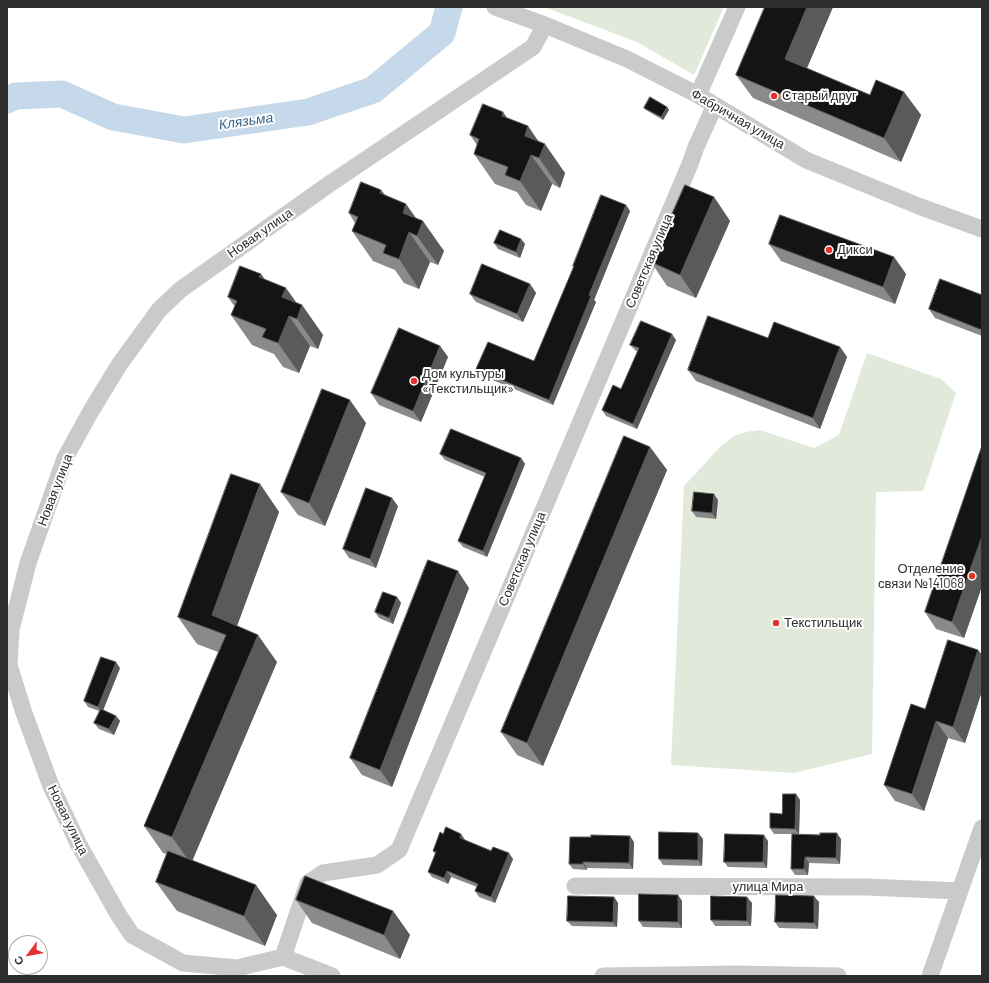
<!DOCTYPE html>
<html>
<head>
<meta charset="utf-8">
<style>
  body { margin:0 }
  #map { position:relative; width:989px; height:983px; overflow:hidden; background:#fff; font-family:Barlow,sans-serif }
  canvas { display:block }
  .frame { position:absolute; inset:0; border:8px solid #2d2d2d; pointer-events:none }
  .north { position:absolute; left:8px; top:935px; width:40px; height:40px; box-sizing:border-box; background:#fff; border:1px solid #ababab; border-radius:50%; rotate:238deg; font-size:11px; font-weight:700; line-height:16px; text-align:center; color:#2d2d2d }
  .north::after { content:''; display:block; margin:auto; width:14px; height:18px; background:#e13131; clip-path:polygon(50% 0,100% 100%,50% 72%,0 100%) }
</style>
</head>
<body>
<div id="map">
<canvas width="989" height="983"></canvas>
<div class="frame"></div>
<div class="north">С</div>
</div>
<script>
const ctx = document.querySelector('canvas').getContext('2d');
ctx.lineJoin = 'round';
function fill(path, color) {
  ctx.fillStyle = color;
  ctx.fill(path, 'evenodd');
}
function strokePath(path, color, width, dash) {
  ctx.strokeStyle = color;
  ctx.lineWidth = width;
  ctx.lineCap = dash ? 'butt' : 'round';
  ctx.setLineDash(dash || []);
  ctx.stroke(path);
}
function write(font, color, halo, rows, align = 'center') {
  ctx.font = font + ' Barlow,sans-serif';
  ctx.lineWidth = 4;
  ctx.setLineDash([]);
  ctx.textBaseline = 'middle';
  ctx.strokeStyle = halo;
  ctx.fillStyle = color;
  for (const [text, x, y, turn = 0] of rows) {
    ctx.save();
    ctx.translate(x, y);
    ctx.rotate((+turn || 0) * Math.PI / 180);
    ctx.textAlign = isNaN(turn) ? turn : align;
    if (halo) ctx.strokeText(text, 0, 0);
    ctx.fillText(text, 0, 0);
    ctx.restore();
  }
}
fill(new Path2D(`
  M544,7H724L694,75L637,42Z
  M867,353L941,379L956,393L923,491L876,492L872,754L794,773L671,765L684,486L720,447L734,436L746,432L760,430L814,448L839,435Z`), '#e1eada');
strokePath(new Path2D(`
  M7,100L16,96L62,94L113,117L184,130L308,112L373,90L442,33L449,7`), '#c6d9ea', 27);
strokePath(new Path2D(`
  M495,7L545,25L627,59L698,95L806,160L921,207L982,229
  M698,95L737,7
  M575,886L867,887L960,891
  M283,957L308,883L323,873L377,865L399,850L690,164L696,147L715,105
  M332,976L283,957L237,968L183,963L132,935L118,914L79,845L51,786L24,713L9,665L11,630L28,563L65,458L91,411L119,365L159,310L180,290L328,185L533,47L545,25
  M603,976L736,974L838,976
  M930,976L982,828`), '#cacaca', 17);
fill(new Path2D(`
  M765,7H833L807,68L870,95L904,92L921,115L901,162L753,98L736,75Z
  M667,107L669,110L663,120L646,110L644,108Z
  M508,118L539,141L565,173L560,188L552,184L541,211L526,205L517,192L495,184L474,154L477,145L470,135Z
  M381,190L386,196L417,219L444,251L438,265L430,262L419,289L404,283L395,270L373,261L352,231L355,223L349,213Z
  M714,197L730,221L696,298L667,286L651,262Z
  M626,205L630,211L594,300L596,302L553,405L480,375L476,369L534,361L574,267L573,266Z
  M521,239L525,244L520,258L498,249L494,243Z
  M769,244L894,257L906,274L895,304L781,261Z
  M261,274L265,280L296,303L302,305L323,335L318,349L310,346L299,373L283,367L274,354L252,345L231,315L235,307L228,297Z
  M530,284L536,293L523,322L476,302L470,294Z
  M982,295V336L935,318L929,309Z
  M768,338L840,347L847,357L820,429L696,381L688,370Z
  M676,340L637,429L606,416L602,410L621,389L638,352L635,350L630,345Z
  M440,346L448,357L421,422L379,405L371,393Z
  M366,423L325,526L298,515L281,492Z
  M982,446V586L964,638L936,629L925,612Z
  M650,447L667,470L543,766L517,755L501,732Z
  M440,454L521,458L525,464L487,557L463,547L458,541L485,477L445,460Z
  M260,484L279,512L237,626L277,662L192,860L277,915L265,946L177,911L156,882L167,854L163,853L144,826L218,652L197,644L178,617Z
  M718,500L716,519L696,517L692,511Z
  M398,506L376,568L349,558L343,549Z
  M469,588L392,787L362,775L350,758Z
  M397,597L401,603L393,624L379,618L375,612Z
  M978,650L982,655V691L965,743L948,738L924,811L895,801L884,785L925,709Z
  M120,668L103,710L116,716L120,721L114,735L99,729L94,723L99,711L88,707L84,701Z
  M796,794L800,800L799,834H774L770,828L782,814Z
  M698,833L703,839L702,866L663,865L659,859Z
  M443,834H461L465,840L513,859L495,903L479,897L475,891L477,887L451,877L448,884L432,877L428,872L435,854L433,851Z
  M792,834L841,839L840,864L809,863L808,875H795L791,869Z
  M591,837L634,842L633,869L587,868V870L573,869L569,864Z
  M768,841L767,868L728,867L724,862Z
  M678,895L682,901V928L643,927L639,921Z
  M614,897L618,903L617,927L572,926L567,921Z
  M747,897L752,903L751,926H715L711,920Z
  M296,900L393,911L410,935L400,959L312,923Z
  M819,902L818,929L779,928L775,922Z`), '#8a8a8a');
fill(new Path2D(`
  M807,7H833L801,82L785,59Z
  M904,92L921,115L901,162L884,138Z
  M667,107L669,110L663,120L661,117Z
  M503,112L524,142L502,116Z
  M528,126L543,148L545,144L565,173L560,188L539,158L525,136Z
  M531,155L552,184L541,211L520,181Z
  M381,190L402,219L380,193Z
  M714,197L730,221L696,298L680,275Z
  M406,204L421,225L423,221L444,251L438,265L417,236L403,213Z
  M626,205L630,211L594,300L596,302L553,405L549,400L589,295Z
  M409,232L430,262L419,289L399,259Z
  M521,239L525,244L520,258L516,252Z
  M894,257L906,274L895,304L883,287Z
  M261,274L282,303L259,277Z
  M530,284L536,293L523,322L517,314Z
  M286,288L301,309L302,305L323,335L318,349L282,297Z
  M289,316L310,346L299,373L278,343Z
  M672,334L676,340L637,429L633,424Z
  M440,346L448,357L421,422L413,411Z
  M840,347L847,357L820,429L813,418Z
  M350,400L366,423L325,526L309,503Z
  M650,447L667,470L543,766L527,743Z
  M521,458L525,464L487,557L483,551Z
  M260,484L279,512L231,642L212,615Z
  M714,494L718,500L716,519L712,513Z
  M392,498L398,506L376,568L370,559Z
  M982,536V586L964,638L952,622Z
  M458,571L469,588L392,787L380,770Z
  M397,597L401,603L393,624L389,618Z
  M258,635L277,662L191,864L172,837Z
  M978,650L982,655V691L965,743L953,727Z
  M116,662L120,668L102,713L98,707Z
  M116,716L120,721L114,735L109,729Z
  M936,721L948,738L924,811L912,794Z
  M796,794L800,800L799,834L795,829Z
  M698,833L703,839L702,866L698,860Z
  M837,833L841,839L840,864L836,858Z
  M461,834L465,840L464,844L460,838Z
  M764,835L768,841L767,868L763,862Z
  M630,836L634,842L633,869L629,863Z
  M509,853L513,859L495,903L491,897Z
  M805,857L809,863L808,875L804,869Z
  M583,862L587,868V870L583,864Z
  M447,871L451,877L448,884L444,878Z
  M256,885L277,915L265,946L244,916Z
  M678,895L682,901V928L678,922Z
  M814,896L819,902L818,929L814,923Z
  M614,897L618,903L617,927L613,922Z
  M747,897L752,903L751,926L747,921Z
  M393,911L410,935L400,959L384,935Z`), '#5a5a5a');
const building = new Path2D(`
  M765,7H807L785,59L870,95L876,80L904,92L884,138L736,75Z
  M650,97L667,107L661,117L644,108Z
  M483,104L503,112L502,116L528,126L525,136L545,144L539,158L531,155L520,181L505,175L508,167L474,154L479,139L470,135Z
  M361,182L381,190L380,193L406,204L403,213L423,221L417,236L409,232L399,259L383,253L386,245L352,231L358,217L349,213Z
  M685,185L714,197L680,275L651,262Z
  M601,195L626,205L589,295L591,296L549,400L476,369L488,342L534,361L574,266H573Z
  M780,215L894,257L883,287L769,244Z
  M500,230L521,239L516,252L494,243Z
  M482,264L530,284L517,314L470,294Z
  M240,266L261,274L259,277L286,288L282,297L302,305L297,319L289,316L278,343L262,337L266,329L231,315L237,301L228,297Z
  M940,279L982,295V330L929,309Z
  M708,316L768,338L774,322L840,347L813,418L688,370Z
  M641,321L672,334L633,424L602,410L613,385L621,389L639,348L630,345Z
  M399,328L440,346L413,411L371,393Z
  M322,389L350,400L309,503L281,492Z
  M451,429L521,458L483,551L458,541L486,473L440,454Z
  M624,436L650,447L527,743L501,732Z
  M982,446V536L952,622L925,612Z
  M231,474L260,484L212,615L258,635L172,837L144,826L226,635L178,617Z
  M366,488L392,498L370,559L343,549Z
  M694,492L714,494L712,513L692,511Z
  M428,560L458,571L380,770L350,758Z
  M383,592L397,597L389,618L375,612Z
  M948,640L978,650L953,727L936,721L912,794L884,785L911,704L925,709Z
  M101,657L116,662L98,707L84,701Z
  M101,709L116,716L109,729L94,723Z
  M783,794H796L795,829L770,828V813L782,814Z
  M446,827L461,834L460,838L491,851L493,847L509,853L491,897L475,891L478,884L447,871L444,878L428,872L436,852L433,851L440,832L443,834Z
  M659,832L698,833V860L659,859Z
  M820,833H837L836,858L805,857L804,869H791L792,834L820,835Z
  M725,834L764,835L763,862H724Z
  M591,835L630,836L629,863L583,862V864H569L570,837H591Z
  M168,851L256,885L244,916L156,882Z
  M305,876L393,911L384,935L296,900Z
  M639,894L678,895V922L639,921Z
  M776,895L814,896V923L775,922Z
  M568,896L614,897L613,922L567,921Z
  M711,896L747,897V921L711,920Z`);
fill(building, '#141414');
strokePath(building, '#5a5a5a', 1);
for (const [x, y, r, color] of [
  [774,96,4,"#e13131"],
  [829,250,4,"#e13131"],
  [414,381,4,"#e13131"],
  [972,576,4,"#e13131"],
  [776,623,4,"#e13131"]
]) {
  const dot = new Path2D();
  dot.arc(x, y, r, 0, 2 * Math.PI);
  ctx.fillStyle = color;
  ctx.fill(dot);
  strokePath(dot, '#fff', 1.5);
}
write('13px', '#2d2d2d', '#fff', [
  ["Старый друг",782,96],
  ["Дикси",837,250],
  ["Дом культуры",422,374],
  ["«Текстильщик»",422,389],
  ["Отделение",964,569,"right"],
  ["связи №141068",964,584,"right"],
  ["Текстильщик",784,623]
], 'left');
write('13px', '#2d2d2d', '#fff', [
  ["Фабричная улица",738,119,30],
  ["Новая улица",260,233,-35],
  ["Советская улица",649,261,-67],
  ["Новая улица",55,490,-69],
  ["Советская улица",522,559,-67],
  ["Новая улица",68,820,64],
  ["улица Мира",768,887]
]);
write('italic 14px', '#3d688c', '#fff', [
  ["Клязьма",246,121,-8]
]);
</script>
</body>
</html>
